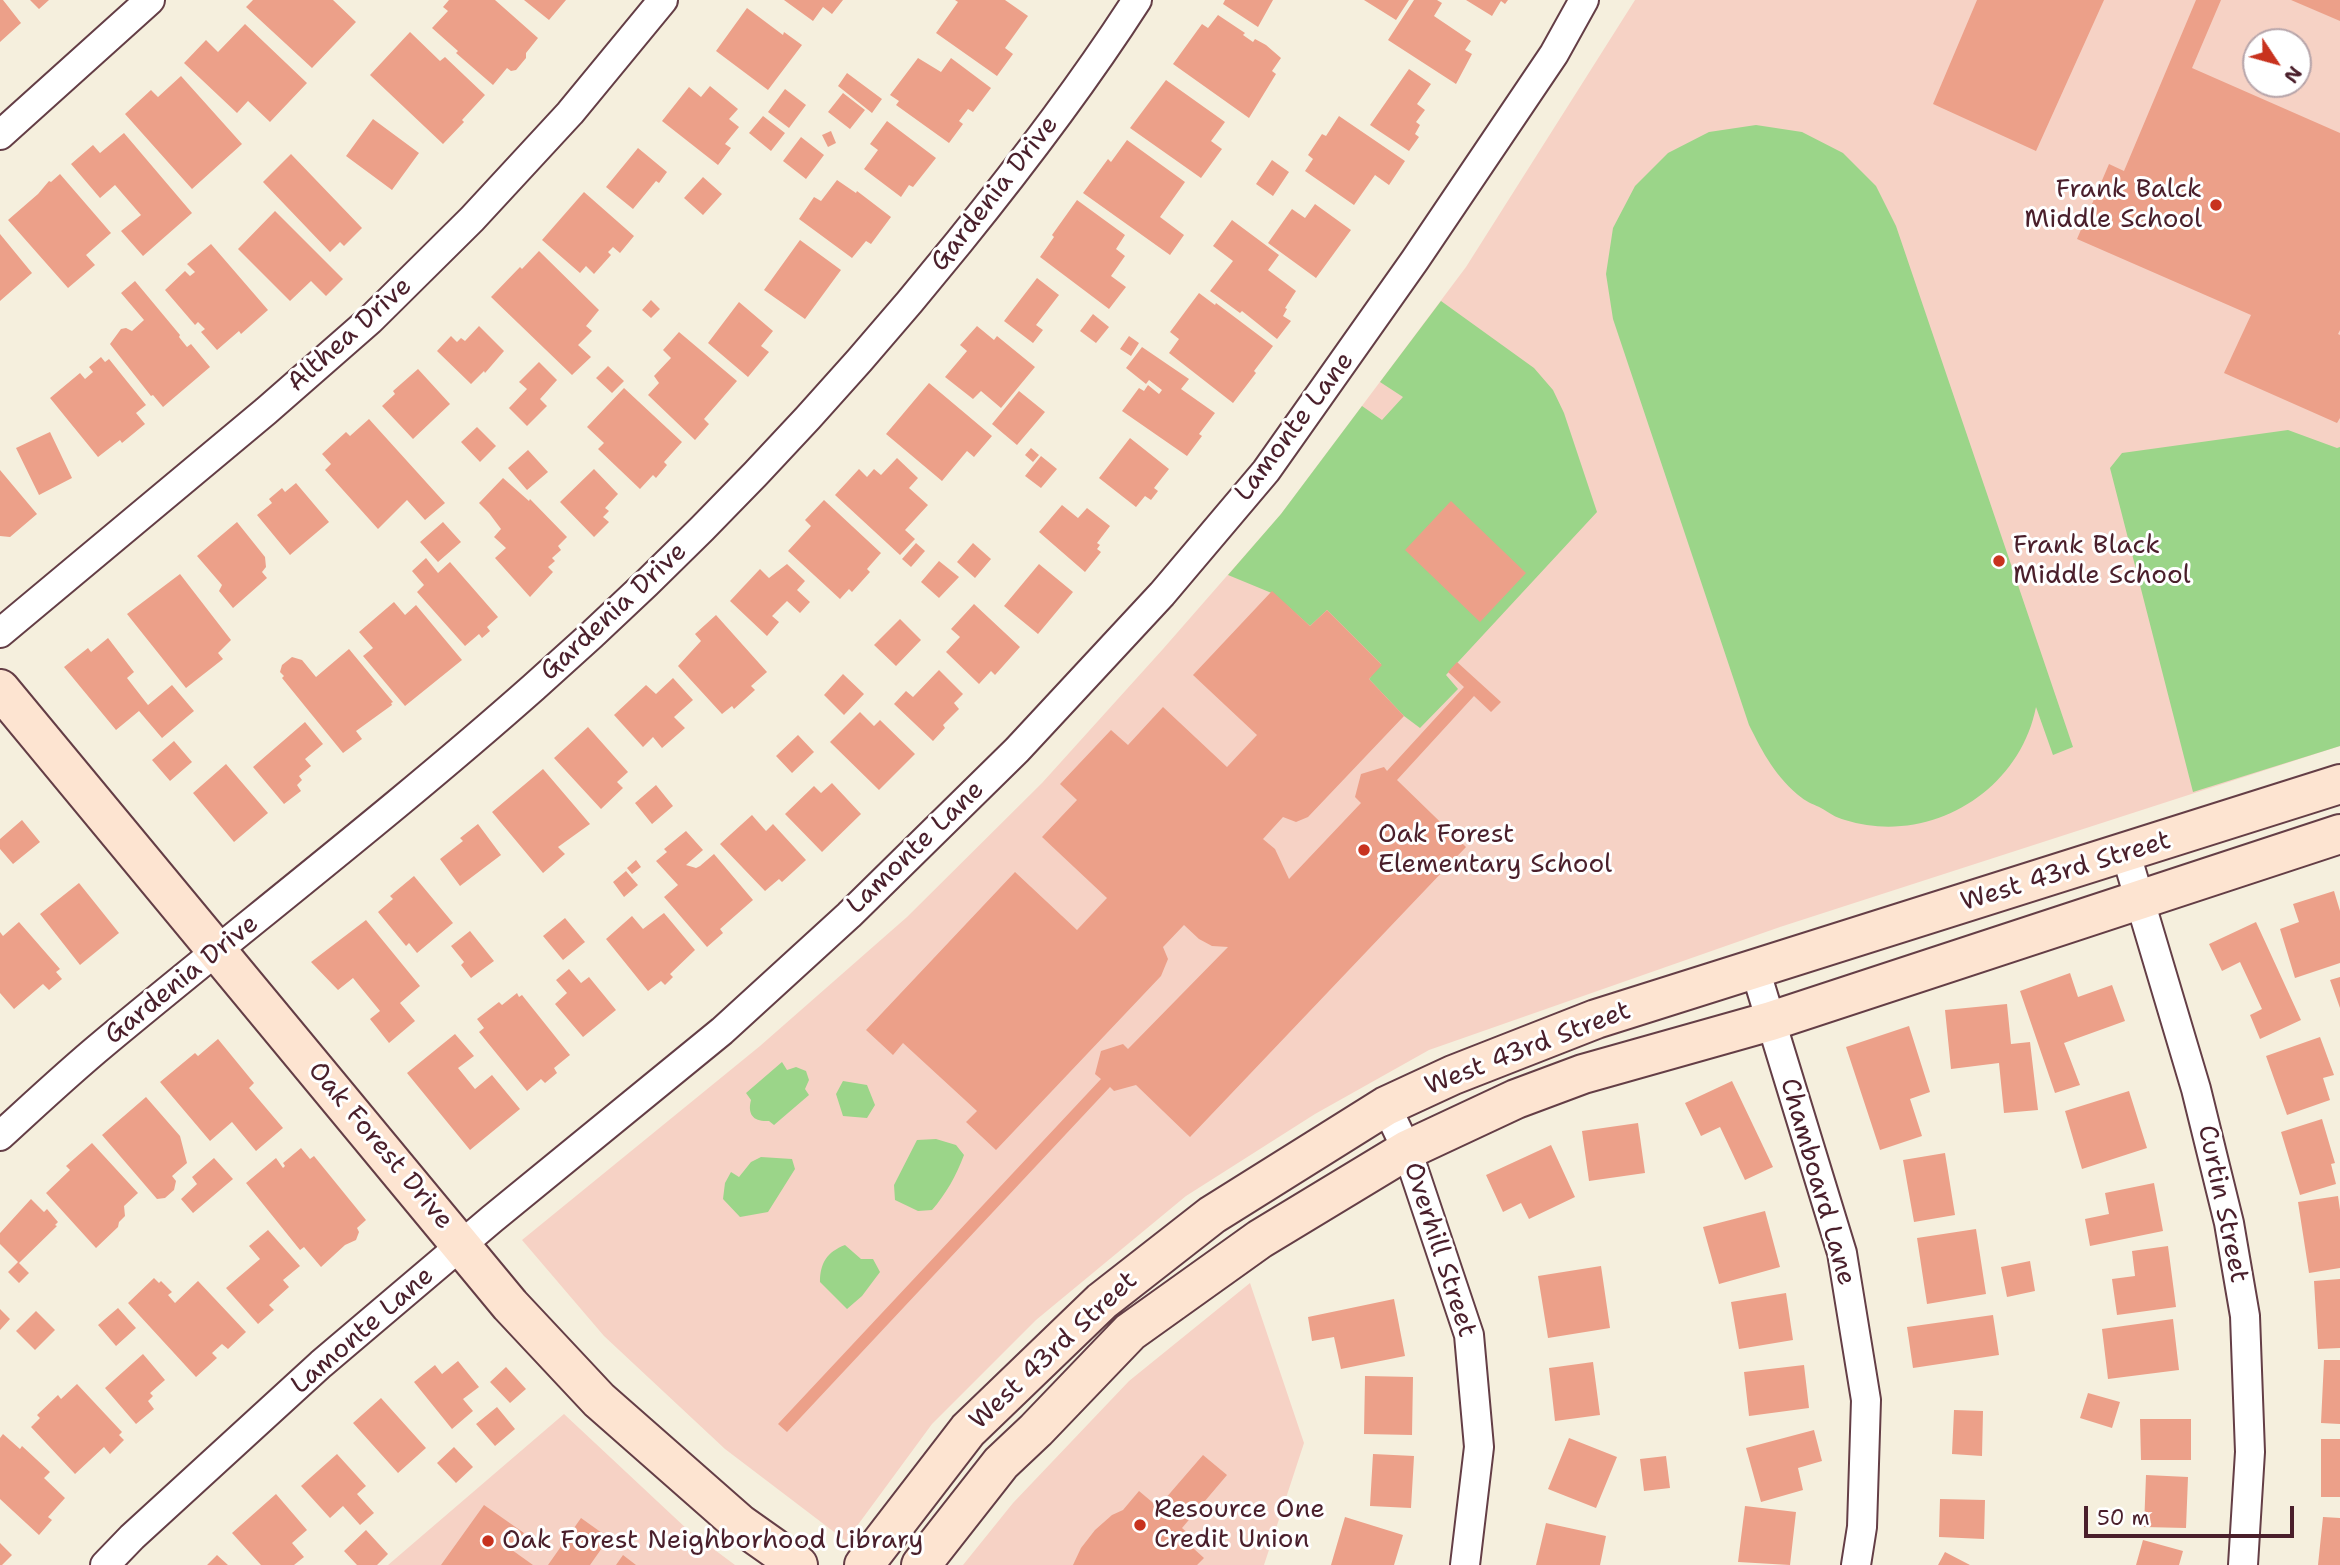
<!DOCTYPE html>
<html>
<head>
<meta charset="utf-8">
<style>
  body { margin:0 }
  #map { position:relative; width:2340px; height:1565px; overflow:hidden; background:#f5efdd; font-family:"Shantell Sans",sans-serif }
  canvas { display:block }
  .north { position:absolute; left:2242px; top:28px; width:70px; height:70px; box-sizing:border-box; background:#fff; border:2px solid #b7a5aa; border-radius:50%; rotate:126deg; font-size:19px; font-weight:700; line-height:28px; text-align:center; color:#4a1f2b }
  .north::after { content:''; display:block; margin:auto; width:24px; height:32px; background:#c8321e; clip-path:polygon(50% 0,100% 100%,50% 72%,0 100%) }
  .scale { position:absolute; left:2084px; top:1506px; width:210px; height:32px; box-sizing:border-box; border:4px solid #4a1f2b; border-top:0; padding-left:9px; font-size:21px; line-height:24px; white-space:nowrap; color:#4a1f2b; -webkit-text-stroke:5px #fff; paint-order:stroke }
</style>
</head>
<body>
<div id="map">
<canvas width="2340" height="1565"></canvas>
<div class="north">N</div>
<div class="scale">50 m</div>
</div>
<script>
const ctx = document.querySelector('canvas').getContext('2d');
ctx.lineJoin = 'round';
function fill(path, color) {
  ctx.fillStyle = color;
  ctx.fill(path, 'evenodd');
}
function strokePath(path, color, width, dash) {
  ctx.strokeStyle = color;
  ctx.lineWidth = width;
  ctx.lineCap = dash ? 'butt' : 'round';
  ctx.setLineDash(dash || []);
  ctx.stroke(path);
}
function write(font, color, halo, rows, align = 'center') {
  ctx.font = font + ' "Shantell Sans",sans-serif';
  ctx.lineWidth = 6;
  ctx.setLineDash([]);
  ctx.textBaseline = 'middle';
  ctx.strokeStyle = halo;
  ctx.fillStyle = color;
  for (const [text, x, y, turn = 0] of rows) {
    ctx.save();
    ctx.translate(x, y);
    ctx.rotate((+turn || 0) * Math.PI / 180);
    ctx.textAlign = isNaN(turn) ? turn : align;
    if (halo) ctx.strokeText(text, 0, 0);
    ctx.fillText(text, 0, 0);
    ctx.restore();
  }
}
fill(new Path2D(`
  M1635,0H2340V746L1780,927L1429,1050L1315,1114L1186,1196L1036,1320L932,1424L846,1541L725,1449L604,1336L522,1240L760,1046L907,917L1042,783L1163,649L1281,514L1466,267ZM2256,42H2298V84H2256Z
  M1250,1283L1304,1443L1264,1565H963L1013,1503L1129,1381Z
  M564,1414L688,1530L735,1565H388Z`), '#f6d2c5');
fill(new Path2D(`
  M1756,125L1802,132L1843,153L1876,186L1896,226L2073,747L2053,755L2036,707C2019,793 1928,846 1845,820C1836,818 1828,812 1821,808C1815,805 1807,802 1802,798C1776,778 1763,753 1749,725L1613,319L1606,274L1613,228L1635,186L1668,153L1709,132Z
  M1441,301L1534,368L1553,390L1564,413L1597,512L1446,675L1458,689L1420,728L1404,716L1369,679L1381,664L1327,610L1310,626L1274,594L1228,575L1281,514L1362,406L1382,420L1403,397L1380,382Z
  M2288,430L2337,448L2340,447V746L2193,792L2110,468L2122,453Z
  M782,1062L787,1070L796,1067L806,1071L809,1080L805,1089L809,1095L774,1125L769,1121C754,1122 747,1115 751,1100L746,1093Z
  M843,1081L867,1085L875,1105L867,1118L843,1116L836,1094Z
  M936,1139L956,1145L964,1155C956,1176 946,1194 932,1210L918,1211L895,1200L894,1185L917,1140Z
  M761,1157L792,1159L795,1169L768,1212L740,1217L723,1199L725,1183L731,1172L739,1177L751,1162Z
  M845,1245L861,1259H873L880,1272L862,1296L847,1309L820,1282C820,1263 827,1252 845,1245Z`), '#9bd589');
fill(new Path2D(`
  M0,0H3L21,23L0,42Z
  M30,0H49L39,9Z
  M253,0H333L356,22L312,68L246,7Z
  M449,0H495L538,38L526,53V58L516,70L511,71L507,68L493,85L456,53L458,51L432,28L448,11L443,7Z
  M524,0H566L549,20Z
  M784,0H843L832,14L823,7L813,21Z
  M955,0H1005L1028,16L1005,48L1013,54L997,76L936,33L958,2Z
  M1225,0H1273L1258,27L1223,4Z
  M1364,0H1409L1396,20Z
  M1414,0H1437L1442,3L1434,16L1471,41L1465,50L1472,54L1456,84L1388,40Z
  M1466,0H1508L1505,4L1501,1L1492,16Z
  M1977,0H2104L2036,151L1933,104Z
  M2196,0H2221L2192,68L2340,133V330L2338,334L2340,335V418L2337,423L2224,373L2251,315L2077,239L2109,164L2124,171Z
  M2291,0H2340V21Z
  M747,8L783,35L784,32L802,45L768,90L716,51Z
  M1218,15L1245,33L1243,35L1253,42L1255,39L1266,45L1281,58L1272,71L1276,74L1249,118L1173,64L1202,24L1208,28Z
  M245,24L307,83L270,122L248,101L237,113L184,63L206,40L218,52Z
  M410,32L440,61L445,57L485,95L462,120L464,122L443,144L370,75Z
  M918,58L941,72L951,58L991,88L973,112L968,109L959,121L963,124L949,143L896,105L899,101L890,95Z
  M1409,69L1431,84L1417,104L1425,110L1416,122L1420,125L1415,134L1419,137L1409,151L1370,125Z
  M847,73L882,99L872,113L838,86Z
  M181,76L242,144L192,189L125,114L151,90L158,97Z
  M1166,80L1225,122L1211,141L1222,149L1201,178L1130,128Z
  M710,86L738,109L729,119L739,127L725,144L731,148L718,165L662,121L689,87L701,97Z
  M785,89L806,105L789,128L768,112Z
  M843,93L865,110L850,129L828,112Z
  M763,116L785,133L771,151L749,133Z
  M1339,116L1405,161L1389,185L1375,175L1354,205L1305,171L1313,159L1308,155L1322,134L1326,136Z
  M373,119L419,153L392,190L346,156Z
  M887,121L936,158L913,187L909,185L901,197L864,169L878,150L870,144Z
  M831,131L836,143L828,147L822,135Z
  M124,133L192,213L143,256L121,231L141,215L115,185L100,198L71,164L93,145L100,153Z
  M801,137L824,155L806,179L783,161Z
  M1127,140L1185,182L1160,217L1184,235L1170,255L1083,193L1108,159L1111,162Z
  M638,148L667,172L659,183L656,181L633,209L606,187Z
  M291,154L362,228L344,246L340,242L330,252L263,182Z
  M1272,160L1289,172L1273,196L1256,184Z
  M60,174L111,233L86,255L95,265L68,288L8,220L38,194L49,181L51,182Z
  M703,177L722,194L703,215L684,198Z
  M837,180L856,193L857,191L891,217L871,244L866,241L852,258L799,219L814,197L821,201Z
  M584,192L634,236L620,253L613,247L608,252L611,255L594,274L586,266L580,273L542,240Z
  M1077,200L1125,235L1116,249L1125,256L1111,276L1126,287L1109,309L1040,257L1054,237L1052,235Z
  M1315,204L1351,230L1316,278L1268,243L1292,209L1305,218Z
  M275,211L343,279L326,296L311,281L290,301L238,249Z
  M1232,220L1279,255L1268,270L1296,291L1285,308L1287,309L1283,316L1291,321L1277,339L1242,311L1240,313L1210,291L1233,261L1213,246Z
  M0,234L32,273L0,301Z
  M800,240L841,270L805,319L764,290Z
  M211,244L268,310L241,334L239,331L217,350L201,332L205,329L198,322L195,325L165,290L185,271L190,276L195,272L187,264Z
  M539,251L599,310L586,326L592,331L578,345L591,357L572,375L491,297L520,267L522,269Z
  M1037,278L1059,295L1036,325L1043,330L1033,343L1004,321Z
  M135,281L180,335L179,337L187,347L191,344L210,367L163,407L153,395L151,396L110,344L121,329L126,328L132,331L144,320L121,293Z
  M1199,293L1215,305L1216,303L1273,346L1254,371L1256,373L1233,403L1169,353L1179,339L1170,332Z
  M651,300L660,309L651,318L642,310Z
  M739,302L773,331L761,346L769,352L748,377L708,343Z
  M1093,314L1109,327L1096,343L1080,331Z
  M479,326L504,351L485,373L484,371L471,384L437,351L451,336L457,342L461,338L465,341Z
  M977,326L994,340L997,336L1035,367L1001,408L981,391L973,399L945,377L967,351L960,345Z
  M679,332L737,381L704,419L709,424L695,440L648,395L659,383L654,376L671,358L663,350Z
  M1129,336L1139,343L1131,356L1120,349Z
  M1142,347L1189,379L1181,389L1215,413L1199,434L1202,436L1187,456L1122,411L1139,388L1144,391L1148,385L1159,394L1162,390L1149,380L1146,384L1126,368Z
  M101,357L105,362L109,359L146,405L136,413L145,424L122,443L120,440L98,457L50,398L80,373L85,379L93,372L89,367Z
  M539,362L557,380L540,399L547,406L527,426L509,408L527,389L519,382Z
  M608,366L624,381L612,393L596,378Z
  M418,369L450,404L413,439L382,406L395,394L393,391Z
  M929,383L992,436L974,457L967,451L942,481L886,434Z
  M624,388L682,442L664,462L667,465L656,478L653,475L640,489L598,449L604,443L587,427Z
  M1019,391L1045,412L1017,445L992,424Z
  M369,419L445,503L425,520L407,500L378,529L325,470L331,464L322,454L346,432L350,436Z
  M477,427L496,446L480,462L461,442Z
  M50,432L72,478L39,495L16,448Z
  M1130,438L1169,469L1154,488L1158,491L1151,500L1145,496L1136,507L1099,478Z
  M1031,448L1039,455L1033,462L1025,455Z
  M528,450L548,472L527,490L508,468Z
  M1041,456L1057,469L1041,488L1025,476Z
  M897,458L918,478L909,488L928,505L905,530L915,539L900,555L835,495L859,469L867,477L874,469L881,475Z
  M594,469L618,494L605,508L609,511L603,517L609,522L594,537L560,502Z
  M0,470L37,514L10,537L0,536Z
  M503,478L529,501L530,499L567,537L558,546L561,550L552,558L555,561L548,567L553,572L530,597L495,558L506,548L494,537L501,529L489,513L479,503Z
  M296,483L329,522L290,555L257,515L272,503L269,499L282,488L285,492Z
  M824,500L881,553L867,569L870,572L852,592L849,589L840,599L788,551L811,526L805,520Z
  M1451,501L1526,573L1480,622L1405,550Z
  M1062,505L1078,518L1087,508L1110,526L1097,543L1100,545L1097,549L1101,552L1085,572L1039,532Z
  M237,522L265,557L266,567L262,572L267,578L233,608L219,591L222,585L197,556Z
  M443,522L461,542L438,562L420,542Z
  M916,543L925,551L911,567L902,559Z
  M973,543L991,559L975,578L957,562Z
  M426,558L438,573L450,562L498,617L487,627L490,631L482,638L479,634L465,646L417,592L424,585L412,571Z
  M939,561L959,577L939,598L921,582Z
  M787,564L805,581L797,590L810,602L800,613L787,601L772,616L779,622L767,636L730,601L760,569L769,578Z
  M1039,564L1073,592L1038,634L1004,606Z
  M180,574L231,640L218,653L223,659L186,688L127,614Z
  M1272,591L1310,626L1327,610L1382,665L1369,679L1404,716L1308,817L1296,822L1283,817L1263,839L1275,849L1289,879L1361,803L1355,797L1361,774L1384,767L1387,771L1464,687L1448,672L1457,662L1501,702L1491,712L1474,696L1397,780L1466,847L1190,1137L1136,1085L1114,1091L1110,1087L787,1432L778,1424L1101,1079L1095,1074L1101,1051L1123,1044L1128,1049L1228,947L1212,946L1199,939L1184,925L1163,947L1168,959L1161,976L996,1150L966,1122L977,1111L903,1043L893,1055L866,1030L1015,872L1077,930L1107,898L1042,837L1077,800L1060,784L1111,730L1128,745L1163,707L1227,767L1257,735L1193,675Z
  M394,602L405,615L416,605L462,660L405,706L363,656L373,648L359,632Z
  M974,604L1020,647L995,675L991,671L979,684L946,652L960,637L951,629Z
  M716,615L767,672L751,686L755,690L734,709L732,706L722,714L678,666L701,641L695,634Z
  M900,619L921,640L896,666L874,645Z
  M108,638L134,672L127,678L148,705L172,685L194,711L162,738L139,711L116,730L64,667L88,648L91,652Z
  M349,649L393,702L391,703L392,705L356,731L362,739L343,753L282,678L284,676L280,672L282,665L292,657L302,660L316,677Z
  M939,670L963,694L954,703L959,709L943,725L945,728L933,741L894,704L906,691L913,697Z
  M843,674L864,694L844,715L824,695Z
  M673,678L693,700L674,717L685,728L662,748L653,737L643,747L614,715L646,685L656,694Z
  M860,712L874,726L880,720L915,754L879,790L830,742Z
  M305,722L323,744L305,759L311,766L299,776L302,780L297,785L301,791L284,804L253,767Z
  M588,727L628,772L617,782L623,788L601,809L554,758Z
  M798,735L814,752L792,773L776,756Z
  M174,741L192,762L170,781L152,760Z
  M226,764L268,813L234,842L193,793Z
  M543,769L590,824L558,847L565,854L543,873L492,812Z
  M832,783L861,814L822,852L785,814L814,786L821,793Z
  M656,785L673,806L652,824L635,803Z
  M752,815L766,831L773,824L806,860L782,882L779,879L765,891L720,844Z
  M22,820L40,842L13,864L0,849V839Z
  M478,824L501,855L460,886L440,859L463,841L460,838Z
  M686,831L703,850L686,865L696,868L700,866L714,854L753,900L720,929L723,933L707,947L664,897L678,885L656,861L667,852L664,849Z
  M636,860L641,867L632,874L627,868Z
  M626,871L638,885L624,897L613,882Z
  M414,876L453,923L417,953L409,943L406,946L378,912L393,899L390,896Z
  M79,883L119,933L80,965L40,914Z
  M2334,891L2340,911V963L2295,978L2280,929L2299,922L2293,904Z
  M664,913L695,950L670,974L673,977L665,985L661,981L648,991L606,939L632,916L643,929Z
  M565,918L585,942L563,960L543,936Z
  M366,920L420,986L400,1003L415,1021L389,1043L370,1019L380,1011L353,978L338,990L311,962Z
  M19,922L60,969L56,972L62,979L49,990L43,984L14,1009L0,993V932L3,936Z
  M2256,922L2301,1020L2260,1039L2250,1015L2262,1009L2240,962L2222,971L2209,944Z
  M470,931L494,961L471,978L461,965L464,962L451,946Z
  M569,969L581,983L589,977L616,1010L583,1037L555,1004L567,993L556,980Z
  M2070,973L2078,997L2112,985L2125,1021L2064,1043L2080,1085L2055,1093L2020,991Z
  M2340,977V1008L2330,980Z
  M517,993L519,997L522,995L570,1055L554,1068L557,1073L545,1083L541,1079L527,1091L479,1032L484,1028L477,1019L499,1002L502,1005Z
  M2007,1004L2011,1044L2030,1042L2038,1110L2004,1113L1999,1063L1951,1069L1945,1010Z
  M1909,1026L1930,1092L1910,1099L1922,1136L1880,1150L1846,1047Z
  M455,1034L474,1056L458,1068L475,1089L492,1075L520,1109L470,1150L407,1073Z
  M2320,1037L2334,1075L2323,1078L2330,1100L2287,1115L2266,1056Z
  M218,1039L254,1083L249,1088L283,1128L256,1151L232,1122L210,1141L160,1082L195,1053L198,1056Z
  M1732,1081L1773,1167L1745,1180L1720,1127L1701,1136L1685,1103Z
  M2129,1091L2147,1148L2082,1169L2065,1111Z
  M146,1097L180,1136L187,1163L172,1176L176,1181L174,1190L165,1198L157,1199L102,1135Z
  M2322,1119L2335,1163L2331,1164L2336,1184L2300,1195L2281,1132Z
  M1638,1123L1645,1173L1589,1181L1582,1131Z
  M92,1143L138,1193L124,1206L125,1216L119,1222L118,1227L96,1248L46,1193L70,1170L66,1166Z
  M1551,1145L1575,1197L1529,1219L1521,1203L1503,1212L1486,1175Z
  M301,1148L310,1159L314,1156L366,1220L357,1228L359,1232L356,1240L345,1245L321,1267L304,1247L300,1250L246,1183L276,1158L283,1168L285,1166L283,1163Z
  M1945,1153L1955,1215L1914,1222L1903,1160Z
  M214,1158L233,1179L193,1213L181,1199L197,1184L192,1177Z
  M2154,1183L2163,1231L2090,1246L2085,1219L2109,1214L2105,1193Z
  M2338,1196L2340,1210V1268L2309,1273L2298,1202Z
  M31,1199L44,1212L47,1209L58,1222L55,1225L57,1226L19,1263L29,1273L19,1283L8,1272L18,1262L0,1244V1233Z
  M1765,1211L1780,1267L1719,1284L1703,1227Z
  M1976,1229L1986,1294L1927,1304L1917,1238Z
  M268,1230L300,1266L283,1280L289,1287L269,1305L274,1310L258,1324L226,1288L260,1259L249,1246Z
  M2168,1246L2176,1307L2117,1315L2112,1279L2135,1276L2132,1251Z
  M2030,1261L2035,1291L2007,1297L2001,1267Z
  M1601,1266L1610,1328L1548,1338L1538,1276Z
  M154,1278L159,1283L161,1281L172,1292L168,1295L175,1303L198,1281L246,1332L228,1349L222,1344L212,1353L217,1358L196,1377L128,1303Z
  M2340,1279V1348L2318,1349L2314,1281Z
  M1786,1293L1793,1340L1739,1349L1731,1302Z
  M1394,1299L1405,1356L1341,1369L1334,1337L1312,1341L1308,1317Z
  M118,1308L136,1328L116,1346L98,1325Z
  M0,1309L10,1319L0,1330Z
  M36,1311L55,1330L35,1350L16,1331Z
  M1993,1315L1999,1355L1913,1368L1907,1327Z
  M2173,1319L2179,1370L2108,1379L2102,1329Z
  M143,1354L165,1380L150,1393L153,1396L148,1401L154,1409L136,1424L105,1388Z
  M2324,1360H2340V1424L2321,1423Z
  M458,1361L479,1387L463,1399L473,1411L452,1429L414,1382L435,1365L442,1374Z
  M1593,1362L1600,1415L1555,1421L1549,1368Z
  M1804,1365L1809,1408L1749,1416L1744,1372Z
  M506,1367L526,1389L510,1403L490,1382Z
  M1365,1376L1413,1377L1412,1435L1364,1434Z
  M77,1384L122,1432L119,1435L124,1440L110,1454L104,1447L75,1474L31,1427L40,1418L37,1415L58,1395L61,1399Z
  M2088,1393L2120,1402L2112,1428L2080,1418Z
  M381,1398L426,1448L398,1473L353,1423Z
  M497,1407L515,1429L495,1446L476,1424Z
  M1954,1410L1983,1411L1982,1456L1952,1454Z
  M2140,1419H2191V1460H2141Z
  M1814,1430L1822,1461L1798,1468L1803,1490L1761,1502L1746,1448Z
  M3,1434L20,1449L22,1446L50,1472L44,1478L65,1498L48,1517L52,1520L39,1535L0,1499V1438Z
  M1569,1438L1617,1457L1596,1508L1548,1489Z
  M2321,1439H2340V1497H2321Z
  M454,1447L473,1467L456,1483L437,1463Z
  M337,1454L366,1486L357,1494L374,1513L360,1525L343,1506L330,1518L301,1486Z
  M1373,1454L1414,1456L1411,1508L1370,1506Z
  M1203,1455L1227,1475L1182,1528L1198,1542L1193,1548L1204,1558L1197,1565H1073L1081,1548L1095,1530L1112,1515L1123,1510L1139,1491L1158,1507Z
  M1666,1456L1670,1488L1644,1491L1640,1459Z
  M2146,1475L2188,1477L2186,1528L2144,1527Z
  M276,1494L307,1530L292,1543L304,1557L294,1565H261L232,1533Z
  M1940,1499L1985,1500L1984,1539L1939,1537Z
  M484,1505L524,1533L512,1550L533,1565H441Z
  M1745,1506L1796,1512L1790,1565L1738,1562Z
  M1345,1517L1403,1535L1394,1565H1331Z
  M2323,1517L2340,1518V1565H2318Z
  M581,1518L609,1538L590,1565H548Z
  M1546,1523L1606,1536L1600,1565H1536Z
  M366,1530L388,1554L377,1565H357L344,1551Z
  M2143,1540L2183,1551L2179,1565H2136Z
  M0,1543L12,1555L2,1565H0Z
  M1945,1552L1970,1565H1938Z
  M217,1555L228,1565H207Z
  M623,1555L636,1565H616Z`), '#eca089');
const street = new Path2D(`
  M0,135L150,0
  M0,633L266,411L370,320L472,219L570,113L663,0
  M2126,854L2196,1089L2229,1223L2245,1316L2250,1452L2243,1565
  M1755,969L1842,1253L1866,1400L1862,1527L1856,1565
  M1386,1106L1407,1150L1469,1335L1479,1447L1465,1565
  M0,1136C34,1105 68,1073 103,1044C246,925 394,811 534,687C688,551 830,402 959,242C1022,164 1083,84 1137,0
  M105,1565L132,1537L321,1364L492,1219L722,1031L849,915L1017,750L1162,594L1266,471L1415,260L1554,54L1584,0`);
const secondary = new Path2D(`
  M0,689L510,1305L599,1400L740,1524L798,1565
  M864,1565L968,1430L1102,1301L1212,1215L1386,1106L1453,1075L1596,1019L2340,784
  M921,1565L1001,1463L1036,1430L1130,1332L1260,1239L1407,1150L1516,1099L1583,1074L1771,1021L2340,834`);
strokePath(street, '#643e46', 32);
strokePath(secondary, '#643e46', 42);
strokePath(street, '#fff', 28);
strokePath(secondary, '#fde4d1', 38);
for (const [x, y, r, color] of [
  [2216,205,7,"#c8321e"],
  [1999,561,7,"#c8321e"],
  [1364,850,7,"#c8321e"],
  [1140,1525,7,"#c8321e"],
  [488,1541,7,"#c8321e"]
]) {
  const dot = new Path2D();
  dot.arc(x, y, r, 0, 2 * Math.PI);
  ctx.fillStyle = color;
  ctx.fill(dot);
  strokePath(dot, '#fff', 2.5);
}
write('26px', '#4a1f2b', '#fff', [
  ["Frank Balck",2202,190,"right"],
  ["Middle School",2202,220,"right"],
  ["Frank Black",2013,546],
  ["Middle School",2013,576],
  ["Oak Forest",1378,835],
  ["Elementary School",1378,865],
  ["Resource One",1154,1510],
  ["Credit Union",1154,1540],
  ["Oak Forest Neighborhood Library",502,1541]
], 'left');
write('26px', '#4a1f2b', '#fff', [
  ["Gardenia Drive",995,194,-52],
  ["Althea Drive",350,335,-42],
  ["Lamonte Lane",1295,427,-53],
  ["Gardenia Drive",614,612,-43],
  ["Lamonte Lane",916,848,-44],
  ["West 43rd Street",2066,872,-17],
  ["Gardenia Drive",182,980,-39],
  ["West 43rd Street",1528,1049,-21],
  ["Oak Forest Drive",380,1146,50],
  ["Chamboard Lane",1817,1182,74],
  ["Curtin Street",2222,1204,78],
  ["Overhill Street",1439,1250,72],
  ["Lamonte Lane",363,1331,-41],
  ["West 43rd Street",1054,1351,-43]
]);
</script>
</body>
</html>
